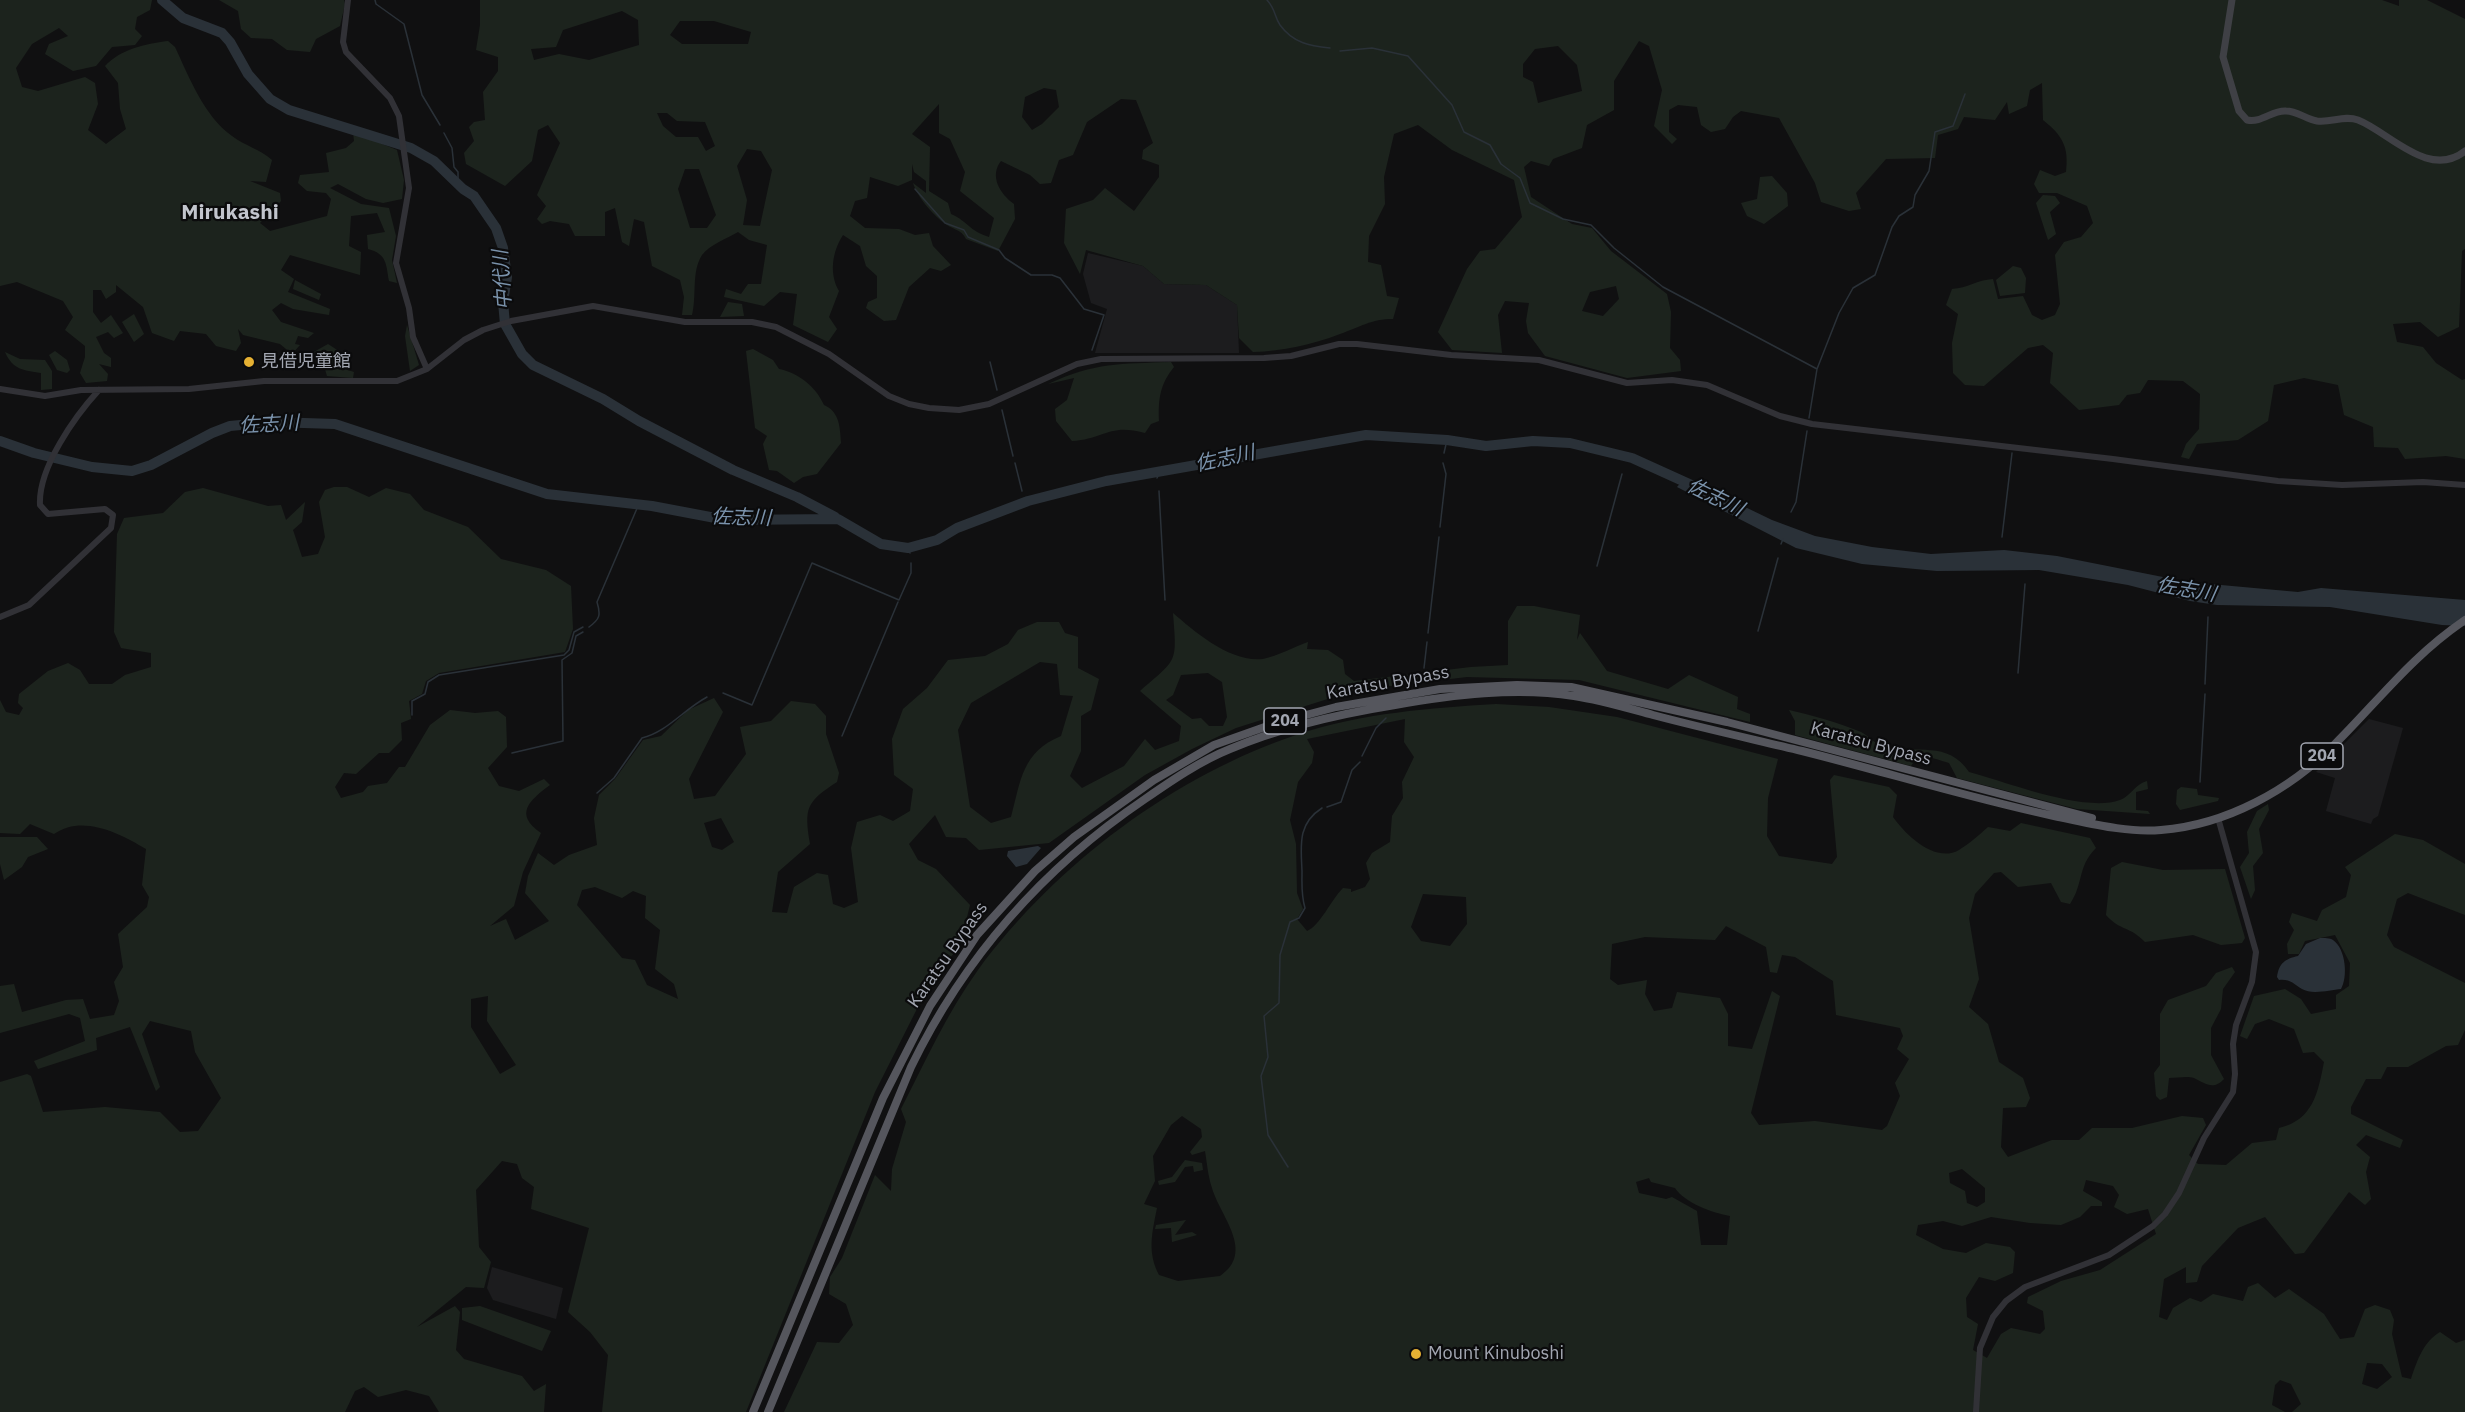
<!DOCTYPE html>
<html>
<head>
<meta charset="utf-8">
<style>
  body { margin:0 }
  canvas { display:block; background:#101011 }
</style>
</head>
<body>
<canvas width="2465" height="1412"></canvas>
<script>
const ctx = document.querySelector('canvas').getContext('2d');
ctx.lineJoin = 'round';
function fill(path, color) {
  ctx.fillStyle = color;
  ctx.fill(path, 'evenodd');
}
function strokePath(path, color, width, dash) {
  ctx.strokeStyle = color;
  ctx.lineWidth = width;
  ctx.lineCap = dash ? 'butt' : 'round';
  ctx.setLineDash(dash || []);
  ctx.stroke(path);
}
function write(font, color, halo, rows, align = 'center') {
  ctx.font = font + ' "IBM Plex Sans","Noto Sans JP",sans-serif';
  ctx.lineWidth = 4.5;
  ctx.setLineDash([]);
  ctx.textBaseline = 'middle';
  ctx.strokeStyle = halo;
  ctx.fillStyle = color;
  for (const [text, x, y, turn = 0] of rows) {
    ctx.save();
    ctx.translate(x, y);
    ctx.rotate((+turn || 0) * Math.PI / 180);
    ctx.textAlign = isNaN(turn) ? turn : align;
    if (halo) ctx.strokeText(text, 0, 0);
    ctx.fillText(text, 0, 0);
    ctx.restore();
  }
}
fill(new Path2D(`
  M1088,253L1143,266L1164,284L1206,285L1237,305L1239,353H1095L1107,309L1091,303L1083,274Z
  M2369,719L2403,728L2378,816L2373,819L2371,824L2326,811L2335,778L2316,772Z
  M492,1267L563,1288L556,1319L493,1300L487,1288Z`), '#1c1c1e');
fill(new Path2D(`
  M0,0H152L150,10L137,17L135,29L142,36L135,45L112,47L96,66L73,71L45,54L49,44L68,36L59,28L32,44L16,68L22,87L38,91L85,77L95,83L98,104L88,130L106,144L126,129L120,109L118,83L105,66C121,49 145,44 168,41L175,47C189,77 204,116 232,136C245,146 260,149 272,160L266,182L250,181L280,193L281,201L260,223L270,231L327,216L331,199L326,193L307,191L298,183L300,175L329,172L326,153L346,148L354,141L353,132L397,150L404,180L402,199L383,203L366,199L338,184L330,188L361,204L389,208L396,236L392,260L397,283L389,281C386,264 387,254 368,249L367,235L385,232L377,213L351,216L349,246L361,252L360,275L290,255L281,270L294,279L288,292L330,309L329,315L293,309L281,303L272,310L281,322L314,333L308,338L298,336L295,344L300,345L292,354L280,344L243,335L238,329L241,343L236,351L216,346L206,334L180,331L174,341L152,333L143,307L116,285V292L106,299L101,290H93V312L101,323L111,315L123,333L114,338L108,332L96,337L104,353L111,358V367L99,364L108,374L107,381L86,383L80,373L85,357V346L65,330L73,317L63,301L17,282L0,286Z
  M219,0H344L345,4L340,26L316,39L310,52L287,50L272,39L251,38L241,29L238,11Z
  M480,0H2382L2399,6V0H2427L2465,19V249L2462,251L2459,327L2438,337L2420,322L2393,324L2397,342L2423,347L2436,363L2462,380L2465,379V459L2446,456L2405,459L2398,448L2374,447L2373,427L2344,415L2338,385L2304,378L2274,385L2268,421L2238,440L2197,444L2189,459L2181,457L2186,444L2199,429L2200,394L2183,381L2148,380L2140,393L2127,395L2119,405L2079,410L2050,383L2053,353L2043,345L2028,348L1984,386L1965,385L1953,373L1952,343L1958,314L1946,305L1952,289C1968,288 1977,280 1993,279L1998,299L2023,296L2032,315L2042,320L2055,315L2060,304L2055,255L2064,242L2081,237L2093,223L2087,206L2057,193H2039L2034,184L2040,170L2055,176L2066,172C2069,147 2063,136 2043,120L2042,83L2030,90L2027,106L2009,114L2007,102L1995,120L1964,117L1958,129L1938,135L1935,158L1886,159L1856,193L1861,209L1849,211L1821,202L1815,183L1779,118L1741,111L1733,117L1725,129L1711,132L1701,125L1697,107L1678,105L1669,110V132L1677,139L1672,144L1654,126L1662,90L1649,46L1639,41L1614,81V110L1587,125L1582,148L1553,159L1549,166L1531,161L1524,167L1531,197L1572,224L1592,228L1611,251L1667,294L1671,312L1670,348L1680,360L1681,371L1627,378L1545,356L1528,333L1526,321L1529,303L1505,301L1498,315L1502,353L1452,350L1438,332L1467,269L1480,251L1495,249L1522,217L1514,180L1452,150L1418,125L1394,134L1384,177L1385,204L1369,236L1368,262L1381,265L1387,296L1399,298L1393,319C1371,319 1360,327 1340,334C1311,345 1283,351 1253,352L1239,338L1237,305L1206,285L1164,284L1143,266L1086,250L1080,274L1064,243L1066,209L1093,200L1105,188L1134,211L1159,177V165L1142,159L1143,150L1153,143L1136,100L1121,99L1087,122L1073,155L1059,160L1051,183L1040,184L1030,175L1001,161C989,176 1000,194 1014,204L1015,219L998,251L966,239C962,229 950,229 943,222C932,214 917,196 913,183L926,193V181L914,172L912,164V180L898,186L870,177L867,198L855,201L850,216L865,228L899,229L915,235L929,233L933,246L951,265L941,271L930,268L909,287L896,320L884,321L866,308L868,302L877,298V276L866,266L860,246L843,235C832,252 829,274 839,291L829,317L837,329L828,342L793,325L797,294L780,292L764,306L724,297L726,289L741,294L748,284H761L767,245L749,240L738,232C728,238 709,245 702,255C691,272 697,295 692,315H682L684,297L680,280L652,266L644,222L634,219L629,246L622,242L615,208L605,212V236H575L569,224L550,221L542,224L537,219L546,206L537,195L560,143L548,125L538,130L532,161L505,186L466,164L464,153L474,141L469,127L474,122L485,120L483,92L498,71V57L476,50L480,25ZM622,11L638,20L639,45L589,60L559,54L534,60L531,49L556,47L563,30ZM680,21H714L751,32L748,44H682L670,35ZM1558,46L1577,65L1582,91L1538,103L1533,82L1523,77V64L1535,49ZM1044,88L1056,90L1059,107L1042,124L1032,130L1022,117L1025,97ZM939,104V133L950,139L965,172L960,191L994,218L989,237C969,231 969,222 951,214L948,203L929,191L930,147L912,134ZM657,113H667L677,121L705,122L715,146L706,151L698,137H676L663,126ZM747,149L761,151L772,170L760,226L743,225L747,200L737,166ZM685,169H699L716,215L707,228H690L678,189ZM1616,286L1619,299L1603,316L1582,311L1590,292Z
  M1772,176L1787,193L1788,206L1764,224L1747,216L1741,203L1757,199L1760,177Z
  M2043,195L2055,196L2060,203L2050,212L2056,234L2048,240L2036,203Z
  M2013,266L2021,268L2026,278L2025,293L2000,296L1996,280Z
  M295,280L321,294L319,300L293,289Z
  M728,302L742,304L744,316L720,317Z
  M134,314L144,334L134,342L122,322Z
  M407,325L419,365L410,371L405,336Z
  M328,344L345,355L342,368L354,372L353,378L327,376L324,366L312,353Z
  M753,349L773,360L779,369C799,373 816,387 824,405C840,412 840,428 841,443L817,474L803,477L794,483L777,471L769,470L763,444L767,436L755,428L746,351Z
  M55,351L67,360L70,370L67,373L57,370L49,355Z
  M5,352L20,359L45,360L52,371V389L41,390V373C23,370 13,370 5,352Z
  M1171,362L1174,367C1160,384 1158,399 1159,421L1151,424L1145,433C1109,423 1105,439 1072,441L1056,421L1055,409L1067,400L1074,378L1048,384C1096,362 1120,364 1171,362Z
  M334,487H347L369,497L386,488L410,494L424,510L468,527L501,559L546,570L571,586L573,629L565,652L439,673L426,681L422,694L409,701L411,719L401,723L402,740L389,753H379L356,774L344,773L335,787L341,798L363,792L368,786L387,783L399,767H405L430,725L450,710L475,713L498,711L506,717L507,747L488,768L499,786L519,791L544,779L550,785C530,800 513,814 541,833L523,872L514,906L490,926L506,919L515,940L549,921L525,893L528,876L538,853L554,865L569,855L597,845L594,818L599,795L615,779L643,740L661,736L688,710L714,698L723,712L689,779L694,799L715,796L746,754L740,727L771,721L791,701L815,704L826,716V734L839,773L837,782C806,802 804,808 810,844L778,872L772,912L787,913L794,887L817,873L828,875L833,904L844,908L858,902L851,848L857,822L880,815L893,821L910,811L913,789L894,775L892,739L903,709L927,688L948,660L985,656L1008,644L1018,630L1037,622H1059L1065,633L1078,637V668L1099,679L1091,710L1081,716V751L1070,776L1082,788L1124,766L1145,739L1155,750L1179,741L1181,726L1140,691C1178,658 1177,664 1173,613C1195,632 1231,663 1263,659C1278,656 1294,647 1308,642L1307,649L1328,650L1343,660L1345,674L1354,681L1471,667L1508,665V621L1517,606H1534L1580,615L1577,640L1580,633L1607,671L1668,689L1689,675L1738,697L1737,709L1750,714V722L1579,680L1467,677L1356,690L1236,728L1192,749L1145,775L1049,843L979,850L966,838L946,837L935,815L909,844L918,860L936,869L970,905L960,945L928,987L875,1092L746,1412H602L608,1355L590,1332L568,1312L589,1228L531,1209L534,1187L522,1178L517,1164L502,1161L476,1190L479,1247L491,1262L484,1288L466,1287L417,1327L455,1306L460,1312L456,1350L464,1359L522,1376L534,1391L546,1384L544,1412H439L429,1396L406,1390L378,1397L364,1387L355,1391L345,1412H0V1082L27,1074L31,1076L43,1112L105,1107L160,1112L180,1132L198,1131L221,1098L195,1052L191,1031L150,1021L142,1034L160,1087L156,1091L130,1027L96,1038L97,1050L38,1069L34,1061L85,1041L80,1018L69,1014L0,1033V986L14,984L22,1012L66,1000L83,999L90,1019L114,1015L119,1001L114,982L123,967L118,934L147,907L149,897L142,885L146,849C120,833 82,814 54,834L30,824L20,834L0,833V700L6,712L19,715L23,708L18,703L19,694L48,671L68,663L80,670L89,684H112L125,675L151,667V653L121,648L114,632L117,534L124,518L163,513L185,492L203,488L268,506L281,505L286,520L305,502L302,522L293,530L302,557L318,554L325,537L319,502L325,490ZM1040,662L1057,664L1060,695L1073,696L1061,736C1022,752 1021,780 1011,817L991,823L970,807L958,730L971,703ZM1208,673L1222,682L1227,717L1223,726H1209L1201,718L1192,719L1166,700L1173,695L1181,675ZM721,818L734,842L722,850L712,847L704,823ZM595,887L622,898L633,891L646,896L645,918L660,930L655,969L674,984L678,999L647,985L635,960L622,958L577,905L582,890ZM488,996L487,1021L516,1065L500,1074L471,1027V999Z
  M1496,704L1549,707L1617,717L1778,759L1768,798L1767,836L1779,856L1832,864L1837,857L1830,780L1834,775L1889,787L1897,795L1893,817C1905,834 1935,864 1959,850C1969,844 1979,835 1988,827L2010,831L2021,823L2090,838L2096,848C2077,867 2084,883 2070,904L2061,902L2051,883L2018,887L2001,872L1994,873L1975,894L1969,918L1979,979L1969,1007L1988,1024L1999,1062L2023,1078L2030,1098L2026,1107L2003,1108L2001,1147L2008,1157L2052,1140H2079L2092,1128H2132L2182,1116L2203,1118L2206,1125L2189,1155L2198,1164L2226,1165L2252,1143L2276,1140L2279,1128C2313,1120 2318,1093 2324,1062L2314,1052L2303,1053L2294,1029L2269,1019L2255,1024L2247,1039L2240,1036L2254,996L2285,989L2301,999L2311,1014L2336,1009V995L2349,986L2350,963L2335,935L2305,941L2299,954H2288L2287,944L2294,930L2289,922L2292,913L2317,921L2322,910L2346,897L2351,875L2345,867L2395,834L2423,840L2465,864V915L2408,893L2397,899L2387,935L2394,947L2465,983V1030L2458,1045L2446,1046L2408,1067H2387L2381,1079H2366L2351,1107V1114L2403,1140L2400,1148L2366,1135L2356,1145L2370,1157L2366,1172L2371,1199L2365,1205L2349,1192L2304,1253L2295,1254L2265,1217L2238,1228L2202,1266L2197,1282L2186,1283V1267L2164,1279L2159,1317L2167,1320L2173,1308L2190,1298L2201,1302L2213,1294L2243,1301L2248,1287L2258,1283L2275,1298L2289,1289L2324,1314L2340,1339L2354,1337L2365,1309L2375,1305L2390,1310L2394,1320L2392,1334L2402,1377L2411,1379C2417,1361 2423,1342 2440,1332L2456,1343L2465,1340V1412H2292L2301,1404L2291,1384L2280,1380L2275,1385L2272,1405L2285,1412H784L817,1342L839,1343L853,1325L846,1304L829,1294L830,1277L842,1258L875,1175L891,1191L892,1169L906,1122L901,1109C925,1062 947,1013 978,970C1056,864 1175,775 1299,734C1363,713 1430,708 1496,704ZM1405,719L1404,742L1414,757L1402,782L1403,798L1392,816L1390,842L1372,853L1366,863L1370,879L1365,887L1351,892V889L1343,888C1331,900 1320,926 1307,931L1297,919L1303,909L1297,893L1296,844L1290,820L1298,782L1312,763L1314,752L1307,739ZM1423,894L1466,897L1467,924L1450,946L1421,941L1411,927ZM1726,926L1766,947L1770,972L1777,973L1782,955L1795,957L1833,981L1836,1015L1900,1028L1903,1036L1897,1049L1909,1059L1895,1083L1900,1096L1887,1126L1882,1130L1815,1121L1759,1125L1751,1113L1780,996L1772,991L1752,1049L1728,1046V1014L1720,998L1677,992L1672,1008L1654,1011L1645,994L1647,980L1618,985L1610,979L1612,944L1645,937L1715,940ZM1182,1116L1201,1129L1202,1137L1190,1152L1192,1155L1205,1151C1207,1163 1208,1176 1212,1188C1220,1216 1256,1252 1220,1276L1178,1281L1159,1275C1147,1252 1152,1233 1157,1208L1144,1204L1155,1181L1153,1156L1171,1125ZM1962,1169L1985,1188V1202L1977,1207L1967,1203L1965,1191L1950,1183L1949,1173ZM1649,1178L1651,1182L1675,1188C1685,1203 1713,1213 1730,1216L1727,1245H1701L1697,1211L1672,1197L1666,1199L1639,1193L1636,1182ZM2086,1180L2113,1186L2119,1195L2114,1207L2127,1214L2148,1209L2156,1234L2100,1270L2061,1281L2028,1297L2027,1303L2043,1311L2045,1329L2040,1334L2011,1328L2001,1334L1987,1358L1973,1350L1978,1324L1967,1317L1966,1298L1979,1277L1995,1281L2013,1273L2015,1252L2010,1247L1986,1243L1966,1253L1943,1249L1916,1235L1918,1225L1943,1221L1962,1226L1991,1217L2030,1223L2061,1225L2080,1217L2091,1206H2102V1202L2083,1191ZM2367,1363L2382,1364L2392,1377L2377,1389L2362,1384Z
  M1789,710C1814,716 1837,722 1861,732C1869,736 1876,745 1884,747C1916,754 1948,740 1969,772C2007,782 2084,813 2120,800C2131,796 2135,784 2147,781L2148,789L2136,792V810L2148,811L2150,814L2077,809L1957,778L1949,763C1935,759 1920,751 1911,766L1795,735V721Z
  M2181,787L2197,789L2198,795L2219,798L2218,801L2180,810L2176,804L2177,790Z
  M2268,804L2269,810L2259,829L2263,853L2253,866L2255,890L2251,899L2240,867L2249,853L2247,832L2257,811Z
  M0,837H37L48,849L28,857L22,867L4,880L0,864Z
  M2122,862L2163,870L2225,869L2245,938L2242,943L2221,945L2193,935L2145,942C2130,926 2120,931 2106,915L2111,868Z
  M2232,967L2235,972L2223,989L2221,1009L2211,1028V1055L2224,1079C2213,1091 2205,1083 2194,1078C2187,1076 2177,1078 2169,1078L2167,1097L2160,1100L2156,1096L2154,1073L2160,1065V1014L2168,1000L2206,986L2216,973Z
  M1185,1160L1202,1163L1203,1170L1194,1172L1193,1166L1185,1167L1175,1182L1159,1185L1158,1181L1172,1177Z
  M1186,1220L1175,1235L1192,1232L1197,1235L1172,1242L1171,1228L1155,1229L1156,1225Z
  M480,1306L551,1331L542,1351L462,1320V1308Z`), '#1c231d');
fill(new Path2D(`
  M1685,478L1772,520L1815,536L1872,547L1931,554L2004,550L2057,556L2188,582L2298,592L2321,588L2465,600V626L2442,625L2330,607L2217,605L2190,601L2128,585L2039,570L1937,571L1862,564L1796,548L1677,487Z
  M1038,846L1041,848L1027,864L1016,867L1007,856L1008,851Z
  M2320,938C2324,938 2330,938 2333,940C2346,949 2348,977 2341,989C2330,990 2312,995 2302,989C2293,984 2291,979 2279,980L2277,977C2279,963 2285,959 2298,956L2306,944Z`), '#2a3138');
strokePath(new Path2D(`
  M375,0L376,4L404,24L422,95L440,125
  M1267,0C1276,10 1274,16 1280,25C1293,43 1310,46 1330,48
  M1340,51L1372,48L1408,56L1452,105L1464,132L1490,145L1501,164L1520,178L1530,203L1563,219L1591,225L1614,248L1663,287L1817,369
  M444,133L452,148L454,167L458,172V183
  M915,189L945,223L964,230L968,237L999,250L1005,258L1031,275H1052L1060,278L1084,309L1104,315L1092,350
  M990,362L997,390
  M1002,410L1013,456
  M1809,418L1817,369L1839,313L1853,288L1875,275L1892,227L1899,216L1913,207L1915,195L1929,171L1935,132L1953,126L1965,94
  M1444,453L1447,440
  M1015,463L1022,491
  M1157,478L1160,472
  M1159,491L1165,600
  M1025,498L1028,501
  M1791,512L1796,502L1807,431
  M1440,527L1446,474L1443,463
  M2002,537L2012,453
  M1781,544L1783,539
  M908,548L910,553
  M1597,566L1622,474
  M589,627C600,619 601,615 597,602L638,506
  M1758,631L1778,558
  M1428,633L1439,537
  M1424,668L1427,642
  M2018,673L2025,584
  M2205,684L2208,617
  M723,693L752,705L812,563L899,600L911,573V563
  M412,715V701L425,694L428,682L439,675L564,655L569,650L574,632L583,627
  M842,736L898,602
  M512,753L563,741L562,660L572,653L576,636L583,632
  M1362,756L1376,728L1386,718
  M2200,782L2205,694
  M597,793L614,778L642,738C667,732 683,710 707,697
  M1327,807L1341,802L1352,770L1360,762
  M1288,1167L1268,1135L1261,1076L1268,1057L1264,1016L1279,1003L1280,955L1290,922L1299,918L1305,908C1301,895 1302,885 1302,871C1301,846 1297,824 1322,808`), '#2a3138', 1.5);
strokePath(new Path2D(`
  M162,0L183,18L222,33L230,42L248,74L270,99L289,110L411,148L434,161L463,189L474,196L496,228L503,248L507,277L503,302L505,324L522,354L533,365L603,399L639,421L733,470L797,497L835,517
  M0,441L34,453L92,467L132,471L151,465L212,433L230,426L273,422L335,424L547,494L652,506L726,520L838,519L881,544L908,548L937,540L957,528L1028,501L1106,481L1366,435L1447,440L1486,446L1533,441L1570,443L1632,458L1696,487`), '#2a3138', 10);
strokePath(new Path2D(`
  M348,0L343,42L346,52L390,98L399,116L409,188L396,263L409,308L413,337L427,369
  M0,389L45,396L81,390L189,389L264,381H397L427,369L464,340L483,330L511,321L593,306L685,322H752L776,327L829,354L889,396L909,404L929,408L959,410L989,404L1077,364L1101,359L1264,358L1291,356L1339,344H1357L1451,355L1539,360L1627,383L1672,380L1707,385L1780,416L1812,424L2113,459L2278,481L2342,485L2423,482L2465,485
  M0,617L29,605L111,528L113,515L105,509L48,514L40,505C38,468 75,416 99,390
  M1976,1412L1980,1348L1993,1317L2006,1301L2025,1287L2109,1255L2153,1226L2165,1214L2179,1193L2204,1138L2233,1092L2235,1074L2233,1044L2236,1025L2252,982L2256,952L2218,818`), '#313136', 6);
strokePath(new Path2D(`
  M2232,0L2223,57L2239,111L2247,120C2262,123 2272,110 2286,111C2297,111 2306,119 2317,121C2331,123 2344,115 2358,120C2389,132 2429,180 2465,151`), '#3f4045', 7);
strokePath(new Path2D(`
  M753,1412L883,1098L930,1006L977,935L1035,871L1074,837L1154,780L1214,745L1276,723L1336,707L1440,689L1517,685L1571,687L1727,722L2092,818
  M768,1412L911,1067C965,956 1043,868 1145,799C1171,781 1200,761 1230,749C1282,727 1339,714 1395,705C1452,695 1516,687 1574,696C1601,700 1627,708 1653,715C1702,728 1752,739 1802,751C1886,772 1969,798 2054,816C2089,823 2126,833 2161,830C2226,825 2290,790 2335,744C2380,699 2411,657 2465,620`), '#55565d', 8);
for (const [x, y, r, color] of [
  [249,362,6,"#e6b133"],
  [1416,1354,6,"#e6b133"]
]) {
  const dot = new Path2D();
  dot.arc(x, y, r, 0, 2 * Math.PI);
  ctx.fillStyle = color;
  ctx.fill(dot);
  strokePath(dot, '#0b0b0c', 2);
}
for (const [x, y, w] of [
  [1285,721,42],
  [2322,756,42]
]) {
  const box = new Path2D();
  box.roundRect(x - w / 2, y - 13, w, 26, 4.5);
  ctx.fillStyle = '#0b0b0c';
  ctx.fill(box);
  strokePath(box, '#a2a6b1', 1.5);
}
write('bold 16px', '#a2a6b1', null, [
  ["204",1285,721],
  ["204",2322,756]
]);
write('18px', '#a2a6b1', '#0b0b0c', [
  ["見借児童館",261,362],
  ["Mount Kinuboshi",1428,1354]
], 'left');
write('18px', '#a2a6b1', '#0b0b0c', [
  ["Karatsu Bypass",1388,683,-10],
  ["Karatsu Bypass",1871,744,15],
  ["Karatsu Bypass",948,955,-55]
]);
write('italic 20px', '#7a92ab', '#0b0b0c', [
  ["中代川",503,280,-94],
  ["佐志川",269,425,-3],
  ["佐志川",1225,459,-12],
  ["佐志川",1715,498,26],
  ["佐志川",741,518,2],
  ["佐志川",2186,590,10]
]);
write('bold 21px', '#c2c5cd', '#0b0b0c', [
  ["Mirukashi",230,213]
]);
</script>
</body>
</html>
